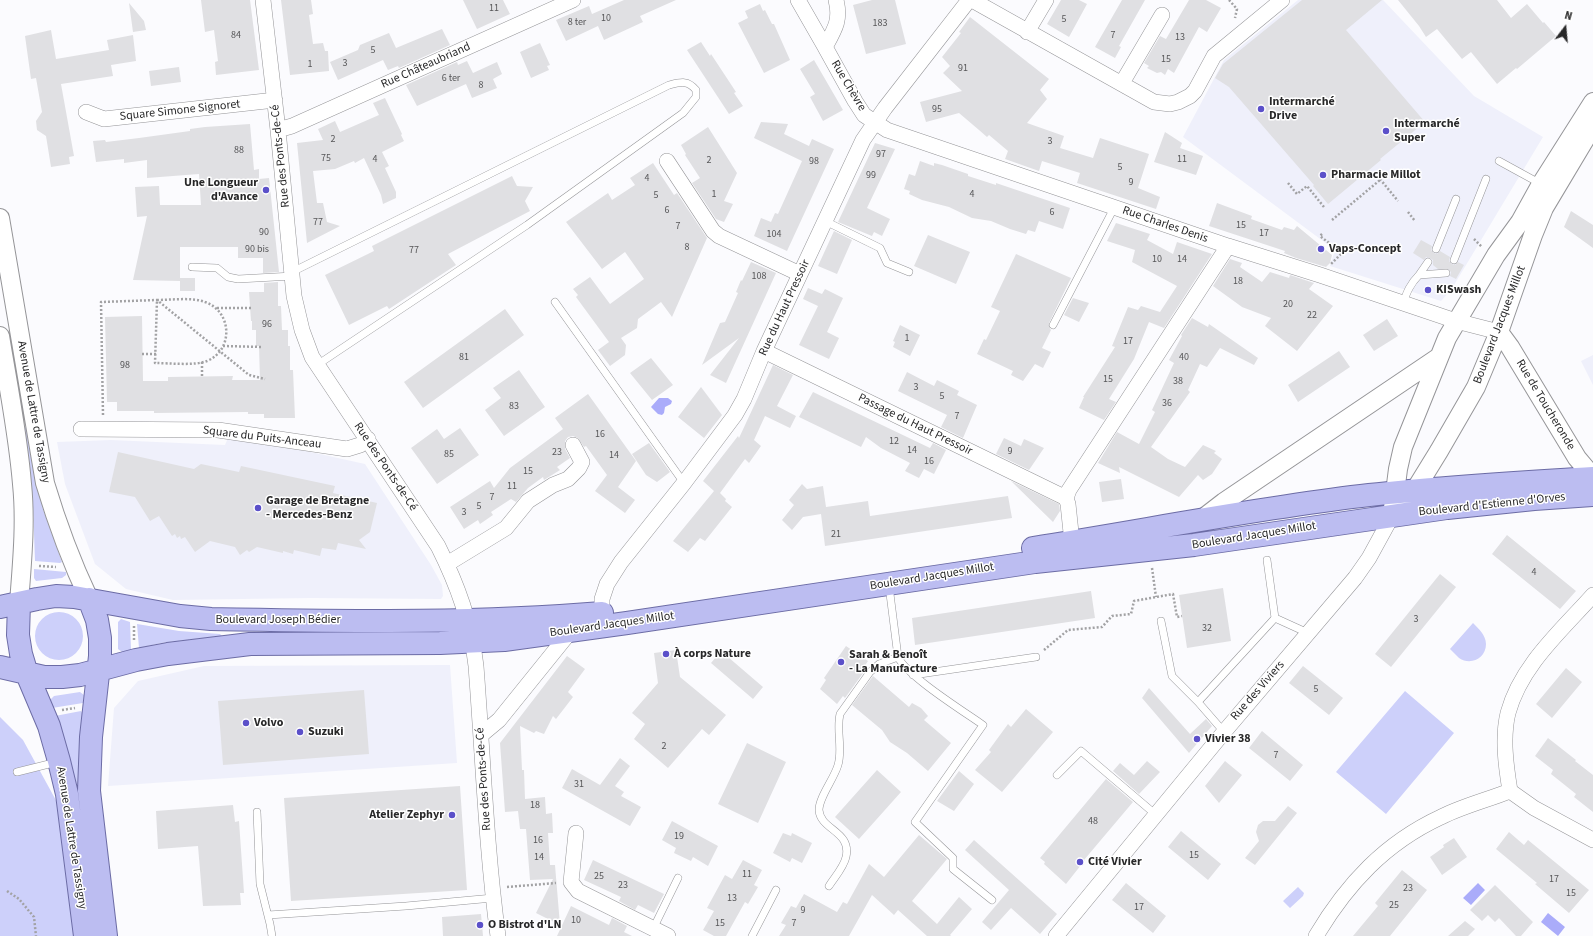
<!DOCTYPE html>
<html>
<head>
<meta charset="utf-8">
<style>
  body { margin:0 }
  #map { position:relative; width:1593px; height:936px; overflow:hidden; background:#fbfbfe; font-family:"Source Sans 3",sans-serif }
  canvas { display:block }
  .north { position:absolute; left:1545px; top:8px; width:40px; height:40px; -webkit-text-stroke:3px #fff; paint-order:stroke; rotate:16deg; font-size:11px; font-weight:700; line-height:16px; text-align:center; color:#282829 }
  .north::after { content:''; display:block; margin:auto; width:14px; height:18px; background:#282829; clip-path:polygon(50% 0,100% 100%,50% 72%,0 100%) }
</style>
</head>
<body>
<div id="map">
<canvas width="1593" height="936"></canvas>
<div class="north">N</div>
</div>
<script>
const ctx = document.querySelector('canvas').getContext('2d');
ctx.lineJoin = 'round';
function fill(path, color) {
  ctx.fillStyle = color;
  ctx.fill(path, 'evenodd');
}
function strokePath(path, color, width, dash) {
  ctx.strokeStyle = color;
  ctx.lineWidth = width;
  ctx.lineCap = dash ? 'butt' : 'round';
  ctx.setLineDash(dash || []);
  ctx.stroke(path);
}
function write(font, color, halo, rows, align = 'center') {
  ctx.font = font + ' "Source Sans 3",sans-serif';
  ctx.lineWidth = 3;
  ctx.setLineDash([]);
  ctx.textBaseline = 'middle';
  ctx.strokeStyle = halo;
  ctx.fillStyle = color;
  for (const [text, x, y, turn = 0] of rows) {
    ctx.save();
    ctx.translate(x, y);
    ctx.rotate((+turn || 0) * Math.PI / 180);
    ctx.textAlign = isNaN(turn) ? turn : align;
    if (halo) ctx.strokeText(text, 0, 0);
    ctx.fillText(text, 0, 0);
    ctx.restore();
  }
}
fill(new Path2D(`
  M1298,0H1383L1474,96L1543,137L1451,290L1441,301L1330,266L1335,250L1183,137L1224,60Z
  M1593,355V385L1581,361Z
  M228,438L306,451L365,464L431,565L442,585L443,596L441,599L311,598L173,600L126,589L95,564L65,484L57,442L111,440L225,445Z
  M450,665L457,763L108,786L114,708L138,681L204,666Z`), '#eff0fb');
fill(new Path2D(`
  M24,427L26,428L43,509L62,562L60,563L35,561L33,507Z
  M34,569L66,572V575L62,578L36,581L34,578Z
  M35 636a24 24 0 1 1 48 0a24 24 0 1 1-48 0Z
  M121,619L130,622L131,650L122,652L118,649V622Z
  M1473,623C1478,628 1486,635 1486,644C1486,658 1471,666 1459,658C1456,655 1453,652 1450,649Z
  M137,624L179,631L220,634L222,636L161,643L139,648Z
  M1405,691L1454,733L1386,814L1336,772Z
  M80,692L84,695L83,703L52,708L50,700L54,696Z
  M81,711L83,714L84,829L55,716Z
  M0,717L23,740L64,815L78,936H0Z
  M1298,887L1304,893L1303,896L1290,908L1283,901Z`), '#cdd0fa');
fill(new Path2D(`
  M659,398H668L672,401L671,404L665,407L664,413L662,415L658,414L651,407Z
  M1478,883L1485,890L1471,905L1463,898Z
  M1548,913L1565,927L1558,936L1541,922Z`), '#aaacfa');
fill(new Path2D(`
  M201,0H250L259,70L216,75L215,62L218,61L214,30L205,32Z
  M281,0H311L313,14L309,15L313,44L323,43L325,51H328L329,71L290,75Z
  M463,0H503L510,14L477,29Z
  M624,0H676L640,16L643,22L604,40L598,26L566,41L556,20L589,6L592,14Z
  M872,0H895L906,44L866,54L853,5Z
  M1061,0H1079L1087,4L1069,37L1047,24Z
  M1122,0H1145L1119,46L1121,47L1115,58L1095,47Z
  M1189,0H1206L1221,8L1207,32L1199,27L1174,73L1168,69L1165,75L1161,72L1157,73L1147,68L1149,66L1144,63L1160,36L1166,39Z
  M1302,0H1382L1346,30L1425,122L1380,159L1381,160L1328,204L1313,186L1314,185L1229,87L1215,78L1223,64Z
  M1398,0H1497L1511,18L1527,4L1543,23L1544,22L1556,36L1517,69L1516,68L1497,84L1471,52L1462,59L1437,29L1426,37L1419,26Z
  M129,3L144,21L146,30L133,32Z
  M760,4L763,11L765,10L772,24H774L790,60L764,73L738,23L748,18L745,11Z
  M970,17L1049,79L1040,90L1047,99L1027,123L1064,136L1060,148L1093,158L1100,138L1149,154L1138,188L1160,197L1156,209L1077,183L1080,173L1042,161L1039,171L1005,159L1008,151L989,135L987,137L979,130L959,113L926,122L920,102L962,91L943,73L950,66L942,57L961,33L959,32Z
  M442,29L450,45L399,68L398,66L388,70L383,60L338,80L330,62L358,50L360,45L389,33L396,48Z
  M51,30L56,59L109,50L107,40L133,35L136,61L111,65L113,76L61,84L74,156L69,157L70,164L51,167L46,136L37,130L36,121L42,112L36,78L31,79L25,36Z
  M701,42L710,56L711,54L736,92L734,93L743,106L729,114L687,50Z
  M540,43L550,65L547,66L549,70L531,78L520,52Z
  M814,60L843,110L823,121L810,97L815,94L800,69Z
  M467,61L473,73L497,62L502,74L493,79L497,88L472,98L466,84L417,106L406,85L457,62L458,65Z
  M179,67L181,82L151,86L149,71Z
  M385,98L402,134L401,135L404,141L382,152L389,166L385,168L396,192V198L383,204L381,195L364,158L355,163L354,161L335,169L313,171L317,203H323L327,222L340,226L307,243L297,143L323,140L318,129L335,121L340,132L379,115L373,103Z
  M761,122L788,124L784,134L809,146L812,139L834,149L787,251L754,236L761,218L771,222L775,213L778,214L802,161L754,138Z
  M250,124L254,170L259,169V179L269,178L279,272L263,273V258H238V247H180V281L133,280L147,216L137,217L135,187L159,186L160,205H201L199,174L147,178V160L124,163V159L96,162L93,141L105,140L106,142L139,138L190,131V129L205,127Z
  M708,127L737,173L724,201L733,204L724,222L716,219L692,183L700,178L685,155L686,154L681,145Z
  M1165,132L1182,143L1180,148L1203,156L1196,175L1154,162Z
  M875,143L895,149L867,208L890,219L882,236L874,232L872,236L838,222Z
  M920,161L934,166V163L942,165L968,174V176L996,185V183L1070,208L1063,229L1039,221L1035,232L1028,230L1026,234L1010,229L991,221L972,218L949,207L922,200L909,194L910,191L904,189L909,174L915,176Z
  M653,163L674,195L677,193L707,238L672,317L661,302L638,319L637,328L621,338L626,345L625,355L610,366L598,350L609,342L576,297L578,295L573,289L590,277L610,304L644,279L625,252L602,269L566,222L608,193L612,200L635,185L630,178Z
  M512,176L517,186L533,187L525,201L530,211L448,254L456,265L389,309L387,306L349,325L325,275L374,251L372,246Z
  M1217,203L1252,216L1251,219L1282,230L1284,227L1294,230L1297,226L1332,255L1330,263L1326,267L1296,258L1284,253L1285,251L1209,226Z
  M1571,211L1593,225V248L1564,227Z
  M1116,223L1150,234L1147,240L1173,254L1177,242L1212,254L1164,328L1149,322L1134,359L1109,399L1116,402L1104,420L1079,408L1084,397H1083L1115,347L1112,346L1128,307L1138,310L1141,306L1160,312L1177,286L1132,262L1135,250L1107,241Z
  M834,231L852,240L837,274L818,266Z
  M928,235L970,252L956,284L914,266Z
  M1421,240L1432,246L1431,250L1434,253L1437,254L1440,251L1450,257L1449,261L1452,264L1455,265L1458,262L1464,265L1456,279L1450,276L1451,272L1448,269H1438L1433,265V260L1430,258L1426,257L1424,260L1413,253Z
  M1016,254L1071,278L1049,323V327L1051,330L1042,348L1051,352L1043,368L1035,364L1023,381L1011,375L1013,371L977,354L984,339L986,340L1000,311L991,307Z
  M1230,259L1242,263L1240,267L1262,282L1270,272L1289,278L1290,275L1314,283L1309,289L1333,306L1297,351L1265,326L1271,318L1242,307L1213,286Z
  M751,262L776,273L726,383L710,375L739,338L702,365L720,323L725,322L738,293L736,292L741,280L742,281Z
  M180,278H195V291H180Z
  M278,282V306H281L282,330H288V346H290V370H293L295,418H264V414H248V412L154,413V411H117V402H107L105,317L142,316L143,381H168V377L233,376L232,380H260L259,346H256V330H252V321H251L249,292H264V283Z
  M808,288L822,294L825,289L843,298L827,332L839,338L829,359L799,345L818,306L803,299Z
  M1073,298L1089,303L1079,322L1064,315Z
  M505,309L524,335L423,408L404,382Z
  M1192,318L1208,327L1209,324L1258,358L1254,365L1220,348L1207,367L1200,364L1188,390L1190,392L1151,447L1168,459L1185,467L1203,445L1216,451L1214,453L1222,459L1212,474L1203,480L1198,475L1179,497L1119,467L1120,473L1098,463L1117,432L1139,444L1155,412L1152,410L1174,363L1169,360L1182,336L1181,335Z
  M1387,319L1398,336L1374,351L1363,335Z
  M900,325L920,335L910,356L893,347L895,342L893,341Z
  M1339,351L1350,367L1298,402L1288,385Z
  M651,358L673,385L652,400L630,373Z
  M773,365L793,375L777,406L796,416L790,428L765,416L754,440L761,446L749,463L745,459L720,493L726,499L725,501L732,507L705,541L700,538L688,552L673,541L714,491L703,481L738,436L739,438Z
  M519,370L545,407L504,436L485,410L501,398L493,388Z
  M907,372L934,386L937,380L959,391L957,395L977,405L963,438L941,427L947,415L898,391Z
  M701,387L722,415L704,438L678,417Z
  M813,392L930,448L933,443L946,450L934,474L924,469L919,478L905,471L910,463L881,448L866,437L861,447L799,417Z
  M588,394L636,461L618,487L635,500L625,513L595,491L607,475L586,446L584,447L578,438L573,436L568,437L565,441V449L570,458L557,467L560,470L544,480L543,477L528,488L516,502L511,499L491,512L493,515L480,524L478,520L464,529L450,507L490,481L494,488L510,468L563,429L555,418Z
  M460,428L479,455L437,484L411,448L437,429L444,439Z
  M1004,438L1021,446L1024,439L1044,448L1029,470L996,454Z
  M649,443L670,472L657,482L646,475L632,454Z
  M118,452L194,469L201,464L239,472L241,466L335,486L333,493L377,503L370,532L359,540L366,549L338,543L336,550L322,548L320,556L294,550L293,554L283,551V553L257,547L249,552L247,550L240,555L235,547L210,541L195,552L185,537L181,539L180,536L177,538L175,534L172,536L159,516L150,521L135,497L109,492Z
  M1121,479L1124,499L1102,502L1099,482Z
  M1011,481L1059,504L1060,511L1053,522Z
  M802,484L807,489L823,486L826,507L868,501L870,516L1008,496L1012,518L825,546L821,514L803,517L792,530L782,520L794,505L789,500Z
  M1507,535L1576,591L1560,609L1492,554Z
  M1440,574L1456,587L1391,667L1375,654Z
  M1223,588L1231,641L1187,648L1179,595Z
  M1091,591L1095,618L915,645L912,618Z
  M846,646L868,661L864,667L866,669L845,698L843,696L837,704L820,689L826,680L824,678Z
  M676,650L680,677L726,715L709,735L702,729L668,768L634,739L645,724L632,713L658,683L654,653Z
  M721,651L763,687L753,699L711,663Z
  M567,656L585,669L568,692L573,697L556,719L553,716L544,734L536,731L534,733L520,726L522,770H524L525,799L545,797L546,814L552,813L553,833H548L550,865H555L560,925L536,913L553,879L530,880L526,829H520L518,811L505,812L500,743Z
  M1303,666L1343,698L1329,715L1289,683Z
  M1566,668L1582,682L1552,718L1536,704Z
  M873,676L909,707L912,703L921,708L928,716L924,720L951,743L928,771L907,753L890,742L882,730L852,705Z
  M1149,688L1190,734L1206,719L1212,726L1189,753L1142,698Z
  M364,690L369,754L223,765L218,701Z
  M1026,709L1053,732L1002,792L975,770L991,752L989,750L1008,724L1011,727Z
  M1262,731L1303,765L1290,781L1249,748Z
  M1548,738L1576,760L1575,761L1593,775V812L1574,797L1576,794L1551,774L1553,770L1535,756Z
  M747,743L786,762L758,823L718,804Z
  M620,758L630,766L615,786L624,792L621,796L641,807L630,826L562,788L572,769L600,785Z
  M1147,761L1160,772L1139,794L1113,771L1120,763L1134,775Z
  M1225,761L1242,775L1219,803L1205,786Z
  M877,770L901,792L859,839L835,817Z
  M959,771L974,784L954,811L937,801Z
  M1106,779L1133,802L1084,860H1085L1066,884L1044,864L1045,862L1040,858Z
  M460,786L467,890L291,901L284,798Z
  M233,805L235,822L239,821L244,893H240L241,905L203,906L198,846L158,849L156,811Z
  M1288,806L1297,813L1255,865L1245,858L1259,841L1256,832L1258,825L1263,821H1275Z
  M672,821L718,846L708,866L693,857L691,861L674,853L676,848L662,840Z
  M1181,831L1221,864L1208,880L1168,847Z
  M1509,832L1524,845L1528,840L1589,890L1569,913L1535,884L1537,883L1496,849Z
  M783,833L791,836L792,833L812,843L802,863L792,858L790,862L773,853Z
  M919,835L947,859L912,901L937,924L959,897L972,909L950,935L951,936H927L898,910L894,915L872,895L849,936H779L786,925L781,923L791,906L796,908L804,894L837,912L843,902L847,904L869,864L884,877Z
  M1454,838L1467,857L1442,875L1430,857L1444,847L1443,845Z
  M974,840L1057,914L1040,934L1011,908L991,930L982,922L1009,890L965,850Z
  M593,860L664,894L654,913L638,905L635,910L619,901L621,897L584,880Z
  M743,860L762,870L754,885L758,887L748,904L745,902L726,936H714L703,930L714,911L707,908L725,875L732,879Z
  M1402,870L1427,890L1390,936H1353L1378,906L1375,903Z
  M1126,883L1166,916L1153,933L1112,900Z
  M1495,885L1533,922L1521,936H1516L1499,918L1495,922L1488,915L1482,921L1470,910Z
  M571,906L609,925L612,918L627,926L624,932L632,936H557Z
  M481,914L483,936H443L442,917Z
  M1465,921L1475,929L1468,936H1448Z`), '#e0e0e3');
const service = new Path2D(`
  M1499,161L1541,184
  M825,221L880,248L887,263L909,272
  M1436,249L1456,199
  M1454,260L1486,179
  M192,267L217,268L228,277L238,279L293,276
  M292,272L669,85C681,82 688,80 696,90V97L683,113L527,225L317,365
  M1419,275L1428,262
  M555,302L684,483
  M1403,303C1407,292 1410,284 1419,275L1446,273
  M1053,325L1114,208
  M1267,560L1275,618
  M889,586L898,657C907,676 963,711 983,725L915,822L953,858V869L992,900
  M1161,621L1172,676L1198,702
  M913,675L1036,657
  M1224,732L1198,702L1275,618L1308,633
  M17,772L57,762
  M1057,775L1081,751L1155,814
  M257,812L260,884L270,924L272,936
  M829,886C834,878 844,867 846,857C852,831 820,830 819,810C819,797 834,779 838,765C843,748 836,731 840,714L870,672L879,664L898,657
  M268,915L406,906L493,898
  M653,929L678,878
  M752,936L776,890`);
const minor = new Path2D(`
  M263,0L278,130L294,296L302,330L312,357L438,546C458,586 471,622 476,666C483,756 486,847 498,936
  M798,0L825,47
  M836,0C841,20 835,29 825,47L855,101L864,115L887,130L1228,246L1320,275L1456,321L1499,332
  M972,0L1154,102L1170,104L1178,102L1190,96L1195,91L1214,56L1282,0
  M1027,32L1046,0
  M1122,83L1162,15
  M86,112L104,119L275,100
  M278,130L292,126L573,0
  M667,161L713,231L719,236L800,274
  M764,351L1066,498L1068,504L1072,542
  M81,429L218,430L347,449L360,445L368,439
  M1066,498L1069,490L1228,246
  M447,564L506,528L528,501L553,485L568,479L579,468L582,462L573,445
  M602,613V599L607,584L621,562L684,483L735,415L744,399L764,351L863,140L885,108L969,0
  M481,735L499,720L570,632
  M1510,791C1506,766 1502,738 1508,713C1521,665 1562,630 1593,595
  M1510,791L1534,808L1593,840
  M576,833L571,882L578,891L668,936
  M1056,936L1224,732L1355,578L1369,558L1392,516
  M1316,936C1347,884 1385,843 1441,817C1463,806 1487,800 1510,791`);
const tertiary = new Path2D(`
  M0,218L45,483C57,523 71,561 89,599
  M1499,332L1510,347L1577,458L1593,477
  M0,336C8,385 18,434 22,484C26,523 22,563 19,603
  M1407,499L1415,490L1439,451L1476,387L1499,332L1533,235L1544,208L1593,126
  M1392,516L1398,469L1403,447L1447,338L1496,255L1520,222L1541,184L1593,102
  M1202,519L1224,502L1439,357`);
const primary = new Path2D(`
  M1033,548C1142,531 1251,509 1361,496C1438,487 1516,483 1593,478
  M89,599L97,620L100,638V656L91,737L89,791L106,936
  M19,603L18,635L21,654L27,674L49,726L59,761L67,794L85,936
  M0,607L37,599L56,596L74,597L180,616L211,619C341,621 472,624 602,613
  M0,667L44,677H62L80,675L136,660L168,654L250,644L440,643L504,640L627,623L1035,562L1194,545L1447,508L1534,499L1593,495`);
strokePath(service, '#959598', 8);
strokePath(minor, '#959598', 16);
strokePath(tertiary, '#959598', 20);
strokePath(primary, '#6c6ca5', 24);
strokePath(new Path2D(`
  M1229,0L1237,9L1235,18
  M1380,179L1398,201
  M1288,183L1297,194L1307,186L1324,207
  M1408,212L1415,221
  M1332,220L1380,180
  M1322,234L1320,236L1342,253L1331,264
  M1474,239L1482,247
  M157,300C170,300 193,297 205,302C232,311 234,350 207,361C194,366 170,363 155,363Z
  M217,308H252
  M223,346L262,347
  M142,354H156
  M202,362V377
  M103,415L101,302L157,300L249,375L265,379
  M39,566L56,567
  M1152,568L1156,597
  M134,626V641
  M1044,650L1068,630L1102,627L1112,616L1131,614L1134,601L1173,594L1177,617L1182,616
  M62,710L75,708
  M507,887L556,883
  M7,891L19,899L34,917L36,936`), '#a2a2a4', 2.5, [2, 2]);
strokePath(service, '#fff', 7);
strokePath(minor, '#fff', 15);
strokePath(tertiary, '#fff', 18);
strokePath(primary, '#bcbdf1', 22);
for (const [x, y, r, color] of [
  [1261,109,4,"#5b50c9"],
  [1386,131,4,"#5b50c9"],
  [1323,175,4,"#5b50c9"],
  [266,190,4,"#5b50c9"],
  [1321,249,4,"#5b50c9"],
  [1428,290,4,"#5b50c9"],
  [258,508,4,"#5b50c9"],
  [666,654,4,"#5b50c9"],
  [841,662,4,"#5b50c9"],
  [246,723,4,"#5b50c9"],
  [300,732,4,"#5b50c9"],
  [1197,739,4,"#5b50c9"],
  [452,815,4,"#5b50c9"],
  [1080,862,4,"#5b50c9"],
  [480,925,4,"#5b50c9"]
]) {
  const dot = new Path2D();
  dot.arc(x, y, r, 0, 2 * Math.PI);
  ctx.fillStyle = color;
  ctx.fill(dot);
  strokePath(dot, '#fff', 1.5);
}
write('10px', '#565658', null, [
  ["11",494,9],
  ["10",606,19],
  ["5",1064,20],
  ["8 ter",577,23],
  ["183",880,24],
  ["84",236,36],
  ["7",1113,36],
  ["13",1180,38],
  ["5",373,51],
  ["15",1166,60],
  ["3",345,64],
  ["1",310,65],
  ["91",963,69],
  ["6 ter",451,79],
  ["8",481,86],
  ["95",937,110],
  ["2",333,140],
  ["3",1050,142],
  ["88",239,151],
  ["97",881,155],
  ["75",326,159],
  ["4",375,160],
  ["11",1182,160],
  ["2",709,161],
  ["98",814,162],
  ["5",1120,168],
  ["99",871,176],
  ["4",647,179],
  ["9",1131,183],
  ["1",714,195],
  ["4",972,195],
  ["5",656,196],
  ["6",667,211],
  ["6",1052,213],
  ["77",318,223],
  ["15",1241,226],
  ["7",678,227],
  ["90",264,233],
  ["17",1264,234],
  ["104",774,235],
  ["8",687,248],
  ["90 bis",257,250],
  ["77",414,251],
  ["10",1157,260],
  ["14",1182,260],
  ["108",759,277],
  ["18",1238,282],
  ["20",1288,305],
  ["22",1312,316],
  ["96",267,325],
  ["1",907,339],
  ["17",1128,342],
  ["81",464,358],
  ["40",1184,358],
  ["98",125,366],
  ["15",1108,380],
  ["38",1178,382],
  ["3",916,388],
  ["5",942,397],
  ["36",1167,404],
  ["83",514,407],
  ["7",957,417],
  ["16",600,435],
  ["12",894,442],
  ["14",912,451],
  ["9",1010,452],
  ["23",557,453],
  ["85",449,455],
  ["14",614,456],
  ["16",929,462],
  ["15",528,472],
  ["11",512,487],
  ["7",492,498],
  ["5",479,507],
  ["3",464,513],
  ["21",836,535],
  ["4",1534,573],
  ["3",1416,620],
  ["32",1207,629],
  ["5",1316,690],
  ["2",664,747],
  ["7",1276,756],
  ["31",579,785],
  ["18",535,806],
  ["48",1093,822],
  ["19",679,837],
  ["16",538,841],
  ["15",1194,856],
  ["14",539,858],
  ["11",747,875],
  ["25",599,877],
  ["17",1554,880],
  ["23",623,886],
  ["23",1408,889],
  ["15",1571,894],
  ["13",732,899],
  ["25",1394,906],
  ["17",1139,908],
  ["9",803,911],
  ["10",576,921],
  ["15",720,924],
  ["7",794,924]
]);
write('12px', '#282829', '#fff', [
  ["Rue Châteaubriand",426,66,-24],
  ["Rue Chèvre",848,86,59],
  ["Square Simone Signoret",180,111,-6],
  ["Rue des Ponts-de-Cé",281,156,-96],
  ["Rue Charles Denis",1165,225,19],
  ["Rue du Haut Pressoir",785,308,-65],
  ["Boulevard Jacques Millot",1500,325,-69],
  ["Rue de Toucheronde",1545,405,59],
  ["Avenue de Lattre de Tassigny",33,412,80],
  ["Passage du Haut Pressoir",915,425,26],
  ["Square du Puits-Anceau",262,438,7],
  ["Rue des Ponts-de-Cé",385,467,56],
  ["Boulevard d'Estienne d'Orves",1492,505,-6],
  ["Boulevard Jacques Millot",1254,536,-9],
  ["Boulevard Jacques Millot",932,577,-9],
  ["Boulevard Joseph Bédier",278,620],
  ["Boulevard Jacques Millot",612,625,-8],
  ["Rue des Viviers",1258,691,-49],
  ["Rue des Ponts-de-Cé",484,779,-94],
  ["Avenue de Lattre de Tassigny",71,838,81]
]);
write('bold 12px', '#282829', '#fff', [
  ["Intermarché",1269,102],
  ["Drive",1269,116],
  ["Intermarché",1394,124],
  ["Super",1394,138],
  ["Pharmacie Millot",1331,175],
  ["Une Longueur",258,183,"right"],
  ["d'Avance",258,197,"right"],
  ["Vaps-Concept",1329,249],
  ["KISwash",1436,290],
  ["Garage de Bretagne",266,501],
  ["- Mercedes-Benz",266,515],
  ["À corps Nature",674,654],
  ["Sarah & Benoît",849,655],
  ["- La Manufacture",849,669],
  ["Volvo",254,723],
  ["Suzuki",308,732],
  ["Vivier 38",1205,739],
  ["Atelier Zephyr",444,815,"right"],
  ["Cité Vivier",1088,862],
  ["O Bistrot d'LN",488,925]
], 'left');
</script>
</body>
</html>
